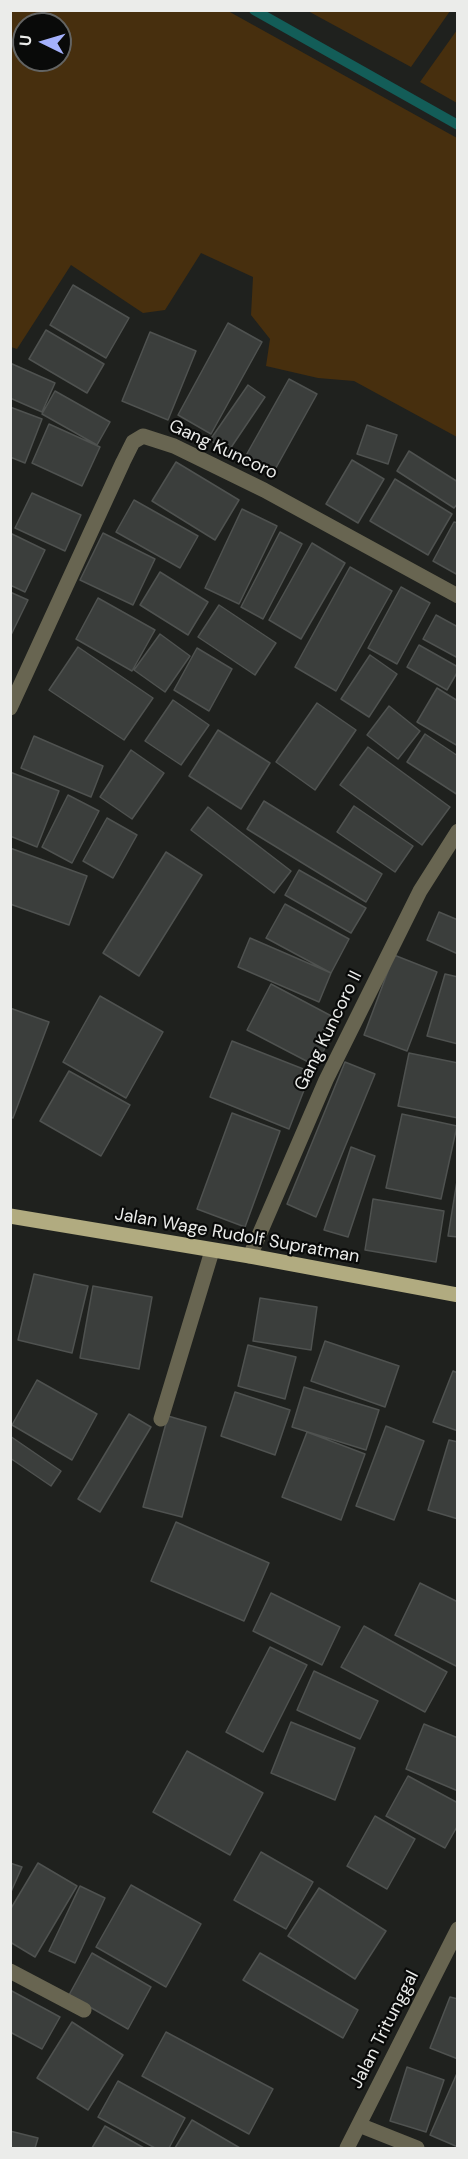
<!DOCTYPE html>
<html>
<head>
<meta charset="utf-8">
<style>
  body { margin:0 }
  #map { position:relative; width:468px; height:2159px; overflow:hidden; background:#1f211e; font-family:"DM Sans",sans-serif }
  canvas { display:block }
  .frame { position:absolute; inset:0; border:12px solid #ebecea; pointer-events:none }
  .north { position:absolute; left:12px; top:12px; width:60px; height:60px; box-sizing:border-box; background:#090a09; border:2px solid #636463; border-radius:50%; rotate:275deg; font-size:16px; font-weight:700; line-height:24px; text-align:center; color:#ebecea }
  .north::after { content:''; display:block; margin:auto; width:21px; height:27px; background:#a4b1fc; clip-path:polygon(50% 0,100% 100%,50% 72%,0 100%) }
</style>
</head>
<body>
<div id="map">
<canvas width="468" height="2159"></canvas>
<div class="frame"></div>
<div class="north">U</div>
</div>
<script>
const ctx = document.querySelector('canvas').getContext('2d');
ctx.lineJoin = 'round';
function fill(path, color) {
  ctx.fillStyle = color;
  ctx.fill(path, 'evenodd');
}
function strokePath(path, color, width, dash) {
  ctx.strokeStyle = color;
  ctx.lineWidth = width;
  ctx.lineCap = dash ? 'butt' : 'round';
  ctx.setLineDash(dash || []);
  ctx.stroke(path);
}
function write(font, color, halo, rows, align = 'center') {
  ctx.font = font + ' "DM Sans",sans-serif';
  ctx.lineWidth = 4.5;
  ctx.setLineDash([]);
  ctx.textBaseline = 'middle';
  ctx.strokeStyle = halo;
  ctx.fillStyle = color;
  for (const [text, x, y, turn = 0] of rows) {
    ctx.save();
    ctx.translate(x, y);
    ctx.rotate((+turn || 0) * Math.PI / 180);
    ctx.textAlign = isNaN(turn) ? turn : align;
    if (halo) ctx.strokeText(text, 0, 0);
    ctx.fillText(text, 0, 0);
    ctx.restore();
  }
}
fill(new Path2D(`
  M10,11H228L457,138V437L354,381L318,378L266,366L270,339L251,315L253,277L201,253L165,310L143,313L71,265L17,349L11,347ZM24,24H60V60H24Z
  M308,11H450L411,67Z
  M457,30V103L420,82Z`), '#472f0e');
strokePath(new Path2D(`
  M254,10L458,125`), '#135d58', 10);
const building = new Path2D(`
  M73,285L129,318L106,358L50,325Z
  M228,323L262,342L211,434L178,415Z
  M46,330L104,364L87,393L29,359Z
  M150,332L196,351L168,420L122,401Z
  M10,363L55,383L42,412L10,398Z
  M289,379L317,394L272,475L244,459Z
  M248,385L265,397L228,452L210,440Z
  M55,391L110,422L97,445L42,414Z
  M10,407L42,419L25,463L10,457Z
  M49,424L100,447L82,486L32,463Z
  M367,425L397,435L388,464L357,454Z
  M409,451L458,482V503L454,508L397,471Z
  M352,460L384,479L358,523L326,504Z
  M176,462L239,500L215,540L152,501Z
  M395,479L452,514L428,555L370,521Z
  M32,493L81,515L65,551L15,528Z
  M134,500L198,536L180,568L116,532Z
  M242,509L277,526L239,604L205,588Z
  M454,522L458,523V575L433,561Z
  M280,532L302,544L263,619L241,607Z
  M10,533L45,550L25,592L10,585Z
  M103,533L155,559L133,605L80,580Z
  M312,543L345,563L301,639L269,620Z
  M350,567L392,591L336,691L295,667Z
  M160,572L208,602L188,635L140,605Z
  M401,587L430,603L397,664L368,648Z
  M10,592L28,600L10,637Z
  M98,598L155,630L132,671L76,639Z
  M219,605L276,643L255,675L198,637Z
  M436,615L458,627V658L423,639Z
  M160,634L190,656L165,692L134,670Z
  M419,645L458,667V671L447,690L407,667Z
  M78,647L153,698L124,740L49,690Z
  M197,648L232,669L209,711L174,690Z
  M370,655L397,674L369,717L341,699Z
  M437,688L458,701V746L417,722Z
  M173,700L209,725L181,765L145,741Z
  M317,703L356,730L315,790L276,762Z
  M389,706L420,731L398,759L367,735Z
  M218,730L270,763L241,809L189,776Z
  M425,734L458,756V795L407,762Z
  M34,736L103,766L91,797L21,768Z
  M368,747L450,807L422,845L340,785Z
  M131,750L164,773L132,819L100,797Z
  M10,772L59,791L37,847L10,836Z
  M68,795L99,811L72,863L42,847Z
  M264,801L382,874L366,902L247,829Z
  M354,806L413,846L395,872L337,832Z
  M208,807L291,871L274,893L191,830Z
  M107,818L137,835L113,878L83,861Z
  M10,848L87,876L69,925L10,904Z
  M166,852L202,875L139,976L103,953Z
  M299,870L366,908L351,933L285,895Z
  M285,904L349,939L331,973L266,938Z
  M439,912L458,920V954L427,940Z
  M250,938L331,973L319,1002L238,967Z
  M394,955L437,972L407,1051L364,1035Z
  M445,974L458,977V1044L427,1036Z
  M271,984L339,1020L316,1066L247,1030Z
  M100,996L163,1032L126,1098L63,1062Z
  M10,1008L49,1022L13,1118L10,1117Z
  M232,1041L311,1072L289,1129L210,1097Z
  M409,1053L458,1063V1118L398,1106Z
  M345,1062L375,1074L316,1217L287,1204Z
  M69,1071L130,1105L101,1156L40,1121Z
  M232,1113L280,1131L245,1227L197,1209Z
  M402,1114L457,1126L441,1199L386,1188Z
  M351,1147L375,1156L348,1237L324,1230Z
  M457,1181H458V1237L448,1236Z
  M373,1199L444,1211L436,1262L365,1250Z
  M34,1274L88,1286L72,1353L18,1340Z
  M93,1286L152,1297L139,1369L80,1358Z
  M260,1298L317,1307L311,1350L253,1341Z
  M325,1341L399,1366L385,1407L311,1381Z
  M248,1345L296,1357L285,1399L238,1386Z
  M453,1371L458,1373V1431L433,1422Z
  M37,1380L97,1414L72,1460L12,1425Z
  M304,1387L379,1410L366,1450L292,1427Z
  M235,1392L290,1410L275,1455L221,1436Z
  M129,1414L151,1427L100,1512L78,1499Z
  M168,1416L206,1427L182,1517L143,1507Z
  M386,1426L424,1441L394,1520L356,1506Z
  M307,1432L365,1454L341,1520L282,1497Z
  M10,1436L61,1471L51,1486L10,1458Z
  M449,1440L458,1442V1519L428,1510Z
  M176,1522L269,1563L244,1621L151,1581Z
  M420,1583L458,1602V1667L395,1635Z
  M271,1593L340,1627L322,1665L253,1631Z
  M364,1626L447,1672L425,1712L341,1667Z
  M270,1647L307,1665L263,1752L226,1732Z
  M314,1671L378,1701L360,1739L297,1710Z
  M291,1722L355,1748L335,1800L271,1773Z
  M424,1724L458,1738V1791L406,1769Z
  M187,1751L263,1793L230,1855L153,1812Z
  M408,1776L458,1803V1825L445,1848L386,1816Z
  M375,1816L415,1839L387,1889L347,1866Z
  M261,1852L313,1882L286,1929L234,1900Z
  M10,1863L22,1867L10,1894Z
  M38,1863L77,1886L35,1957L10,1942V1910Z
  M131,1885L201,1924L166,1987L96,1947Z
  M80,1886L105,1898L75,1963L49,1951Z
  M319,1888L386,1931L355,1979L288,1936Z
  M92,1953L151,1987L128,2029L69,1995Z
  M260,1953L358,2010L343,2038L243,1980Z
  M10,1990L60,2017L42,2049L10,2032Z
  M450,1997L458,1999V2059L430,2048Z
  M72,2022L123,2055L88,2110L37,2078Z
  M166,2032L273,2089L249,2134L142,2076Z
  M407,2067L444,2080L426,2132L390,2121Z
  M458,2071V2147L430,2135Z
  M118,2081L185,2118L169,2148H155L98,2117Z
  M192,2120L240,2148H175Z
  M105,2126L144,2148H92Z
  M10,2131L38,2138L35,2148H10Z`);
fill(building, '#3b3e3c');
strokePath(building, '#4f5250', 1.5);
strokePath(new Path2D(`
  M10,708L123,462L133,442L143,436L174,446L264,490L458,596
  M250,1256L326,1080L420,891L458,831
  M161,1419L212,1251
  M10,1971L84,2010
  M359,2125L417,2148
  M347,2148L458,1929`), '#686551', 15);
strokePath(new Path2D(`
  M10,1216L250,1256L458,1295`), '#b1ab80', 15);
write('18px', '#ebecea', '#090a09', [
  ["Gang Kuncoro",223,450,25],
  ["Gang Kuncoro II",329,1031,-64],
  ["Jalan Wage Rudolf Supratman",237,1236,10],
  ["Jalan Tritunggal",385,2030,-63]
]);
</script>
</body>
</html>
